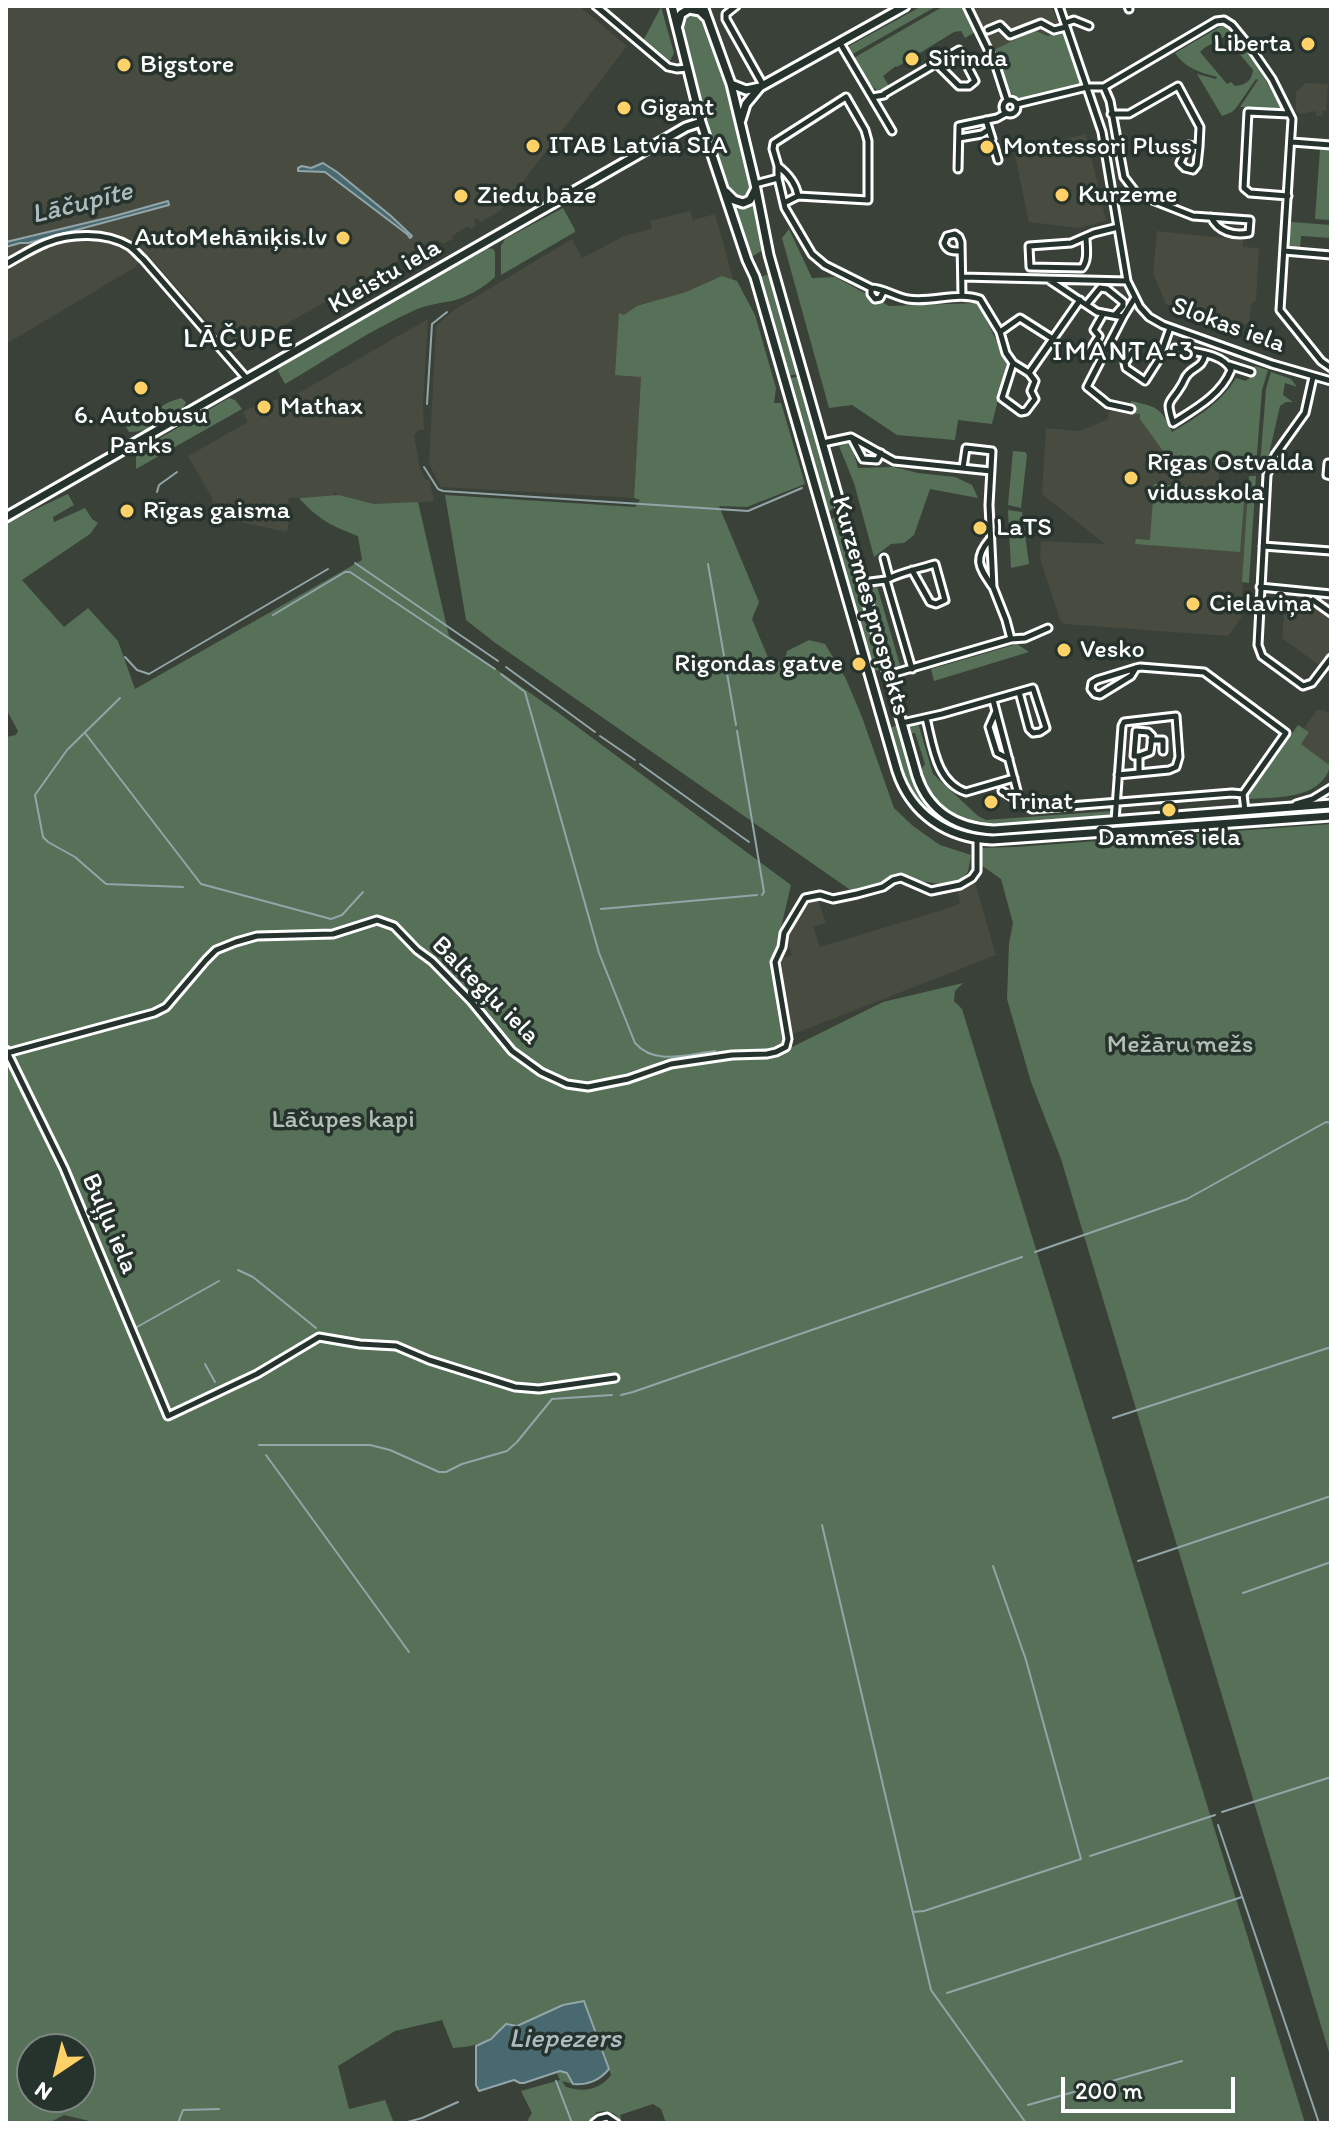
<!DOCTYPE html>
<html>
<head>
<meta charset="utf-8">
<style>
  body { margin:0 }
  #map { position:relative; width:1337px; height:2129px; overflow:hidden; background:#3a4138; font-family:Itim,sans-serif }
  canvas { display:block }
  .frame { position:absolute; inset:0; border:8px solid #fff; pointer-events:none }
  .north { position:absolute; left:16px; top:2033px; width:80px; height:80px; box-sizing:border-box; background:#26332d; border:2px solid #7d8581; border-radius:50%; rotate:215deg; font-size:22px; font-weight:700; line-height:32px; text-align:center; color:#fff }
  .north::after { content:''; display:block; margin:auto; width:28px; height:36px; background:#ffd166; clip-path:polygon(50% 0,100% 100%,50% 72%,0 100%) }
  .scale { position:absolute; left:1061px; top:2077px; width:174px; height:36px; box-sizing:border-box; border:4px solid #fff; border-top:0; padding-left:10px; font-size:24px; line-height:28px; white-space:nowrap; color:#fff; -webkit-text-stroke:6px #26332d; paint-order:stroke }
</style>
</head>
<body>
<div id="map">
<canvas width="1337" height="2129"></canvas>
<div class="frame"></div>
<div class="north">N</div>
<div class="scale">200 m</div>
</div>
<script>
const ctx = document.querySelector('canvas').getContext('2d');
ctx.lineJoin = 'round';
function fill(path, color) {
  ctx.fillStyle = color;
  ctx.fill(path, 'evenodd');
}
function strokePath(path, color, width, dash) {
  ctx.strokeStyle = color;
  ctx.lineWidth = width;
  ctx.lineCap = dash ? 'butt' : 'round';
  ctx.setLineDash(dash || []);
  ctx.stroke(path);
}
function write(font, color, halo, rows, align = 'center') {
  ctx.font = font + ' Itim,sans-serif';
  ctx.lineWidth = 7;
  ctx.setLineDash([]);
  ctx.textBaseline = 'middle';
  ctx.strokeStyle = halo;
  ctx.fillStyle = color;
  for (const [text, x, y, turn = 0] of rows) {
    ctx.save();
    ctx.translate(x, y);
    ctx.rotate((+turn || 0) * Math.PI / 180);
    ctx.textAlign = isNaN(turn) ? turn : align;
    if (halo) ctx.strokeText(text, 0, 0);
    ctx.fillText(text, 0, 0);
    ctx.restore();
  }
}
fill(new Path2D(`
  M6,6H579L627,46L500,211L481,222L476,218L474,221L476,226L470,229L468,226L452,236L453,239L443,244L436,239L235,353L148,255L134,268L6,344Z
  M969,6H1051L1062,32L1047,36L1034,30L992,51Z
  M1306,83L1328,84L1326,111H1323L1322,116H1316V111L1300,114L1296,110V92Z
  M1086,134L1106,221L1079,228L1029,222L1014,151Z
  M690,211L693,220L715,214L736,289L632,318L619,314L641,377L634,498L441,487L429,464L436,326L454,310L572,239L582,258L624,236L652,229L650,221Z
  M1157,231L1243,240V247L1259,248L1256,300L1251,304L1249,324L1227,323L1166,304L1153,273Z
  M428,319L423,403L424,430H419L414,435L420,469L426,480L429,479L434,501L406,504H374L339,495L334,492V497L289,498L288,504L283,505L284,516L289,522L287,532L216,517L217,514L211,512L213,503L212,498L188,456L248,422L243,412L265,400L267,404L269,403L271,409L274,407L273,401L280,397L283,401L295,395Z
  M1109,411L1140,413L1168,458L1219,461V485L1249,487L1241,618L1228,636L1064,624L1060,620L1040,558L1041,541L1105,544L1042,494L1046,428L1080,431L1108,419Z
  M1286,595L1331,599V674L1282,638Z
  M1317,710H1324L1331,715V761L1329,765L1300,744L1309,732L1304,728Z
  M975,883L996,955L791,1035L779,959L792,955L786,935L805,904L818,900L826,923L813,927L820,947L952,907L960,903L957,890Z`), '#484b40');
fill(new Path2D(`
  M922,6H937L851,55L848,47L851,45Z
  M944,6H961L975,32L965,38L961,31L954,32L897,67L896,66L883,76L889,86L879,92L867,82L852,59Z
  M661,7L674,53L669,63L643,41Z
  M692,13L701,18C724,72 742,131 751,189L750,193L743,199L735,197L732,192C715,152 702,110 692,67C688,52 682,34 685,18Z
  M1223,25L1233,33L1229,38L1226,35C1217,43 1207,44 1200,52L1227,84L1231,82L1235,86C1245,85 1252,81 1253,70L1237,51L1245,48L1261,72L1280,106V109L1240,107L1258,80L1256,79L1236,108L1232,112L1222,116L1197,74L1216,79L1217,77C1200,72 1186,69 1175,53Z
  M1034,30L1047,36L1062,32L1066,36L1082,81L1081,85L1021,100L1009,92L992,51Z
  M1320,149L1331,150V220L1315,219Z
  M756,199L765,249L751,257L733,205L746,206Z
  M563,208L575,230V232L501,275V246L505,239Z
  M1291,222L1331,225V238L1301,236L1300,248L1291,247L1289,245Z
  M789,229L812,278L835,277L889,306L978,303L1007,362L992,424L958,420L955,440L897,435L852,405L829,408L782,238Z
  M486,248L493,249L495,252V277C485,287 465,298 452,301C439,303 427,305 415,310C370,330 328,359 285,384L278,371L281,364Z
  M771,274L774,286L798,374L787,376L758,277Z
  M722,276L737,281L755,315L776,388L774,403H781L805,484L747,507L719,506L759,602L752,619L769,660L784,663L787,651L809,640L825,644L846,679L862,717L894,808L913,826L940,845L971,855L968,872L960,880L945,885L915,880L900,875L857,892L849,889L494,642L466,620L445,495L635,507L640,500L634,498L641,377L615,375L619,313L624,315L637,306L686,292Z
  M1255,366L1268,370L1262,390L1256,466L1219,461L1168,458L1140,419V414L1129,413L1131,401C1157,407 1161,407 1172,432C1197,417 1220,404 1236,378L1246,381L1252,375Z
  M1271,372L1291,379L1297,387L1285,383L1283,395L1293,402H1286L1280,406L1266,467L1260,466L1266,389Z
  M799,376L836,505L830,511L825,509L788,379Z
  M181,398L186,402C180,421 148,432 129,432L126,427L169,402Z
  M229,398L235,400L242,409L136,469V452Z
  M851,443L858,468L894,467L918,473L955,477L972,485L978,498L930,489L914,535L904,543L891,544L874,557L854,483L839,446Z
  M1013,451L1025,452L1027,455L1021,508L1008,505Z
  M1249,476H1256L1249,583L1242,582Z
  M1154,484L1245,490L1240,552L1135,544L1136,539L1150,540Z
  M68,494L74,505L53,517L54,522L85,508L92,519L98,523L90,534L22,580L64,627L88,608L118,641L135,689L362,560L358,536C331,526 318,519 299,498L339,495L374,504L418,502L449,636L560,714L791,885L773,962L786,1050L883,1002L963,983L955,991L954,1001L962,1009L1305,2123H666L661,2109L653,2104L620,2115L622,2123C616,2112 609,2110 597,2112L587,2123H526L532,2113L521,2091L560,2080L557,2073C566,2069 570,2076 573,2084L562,2081L566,2087C583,2092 599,2091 611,2075L605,2055L563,2005L517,2026L506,2024C487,2043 479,2046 453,2048L442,2020L395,2031L338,2066L349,2109L385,2100L394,2123H98L64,2115L49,2123H6V737L16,735L18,731L6,709V523ZM32,2049H80V2097H32Z
  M1008,510L1022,512L1029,564L1011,568Z
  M834,518L841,522L883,669L871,672L829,524L831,519Z
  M876,583L900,665L897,668L891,667L887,649L888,646L880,616L877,615L866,587L868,585Z
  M1017,644L1029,652L934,681L931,669Z
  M918,723L933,774L978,816L986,820L1112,811L1108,819L1100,818C1077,820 1054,822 1032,824C980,828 942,828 919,773L925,764L915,733L908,734V725Z
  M897,725H899C916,784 922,831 995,833L1102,825H1109L1112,827C1090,834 1061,832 1038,834C994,837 942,840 913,799C899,778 894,752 888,729Z
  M1298,725L1309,732L1301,744L1328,764L1331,761C1326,800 1277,797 1248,799L1247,797Z
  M1331,824V2059L1061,1159L1031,1082L1007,999L1009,943L1013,923L1001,879L981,865L978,848L1016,847Z`), '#567158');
const water = new Path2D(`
  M323,163L337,172L391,216L412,236L410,238L407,234L325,172L298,171V168L302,166L311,168Z
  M168,201L169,205L28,243H20L6,247V242L111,217Z
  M584,2001L609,2069C599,2081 588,2085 573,2084L567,2073L560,2071L524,2083H520L514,2080L479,2091L476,2085V2046L491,2039L506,2024L517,2026L563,2005Z`);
fill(water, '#496970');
strokePath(water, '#92a5a9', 2);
strokePath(new Path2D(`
  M427,404L432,324L447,312
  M424,467L438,489L443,491L748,511L802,488
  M157,492L159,485L177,472
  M355,563L498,661
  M708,564L736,725
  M273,615L345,572H350L495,669
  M125,657L137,670L149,674L328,569
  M506,667L595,732
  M501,674L525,692L599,953L635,1043C655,1066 688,1054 715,1051
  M120,698L67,750L35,795L43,837L48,842L75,857L106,884L183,887
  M737,731L764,892L762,895
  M85,733L201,884L331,919L342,915L363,892
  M600,736L635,760
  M640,764L749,842
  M601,909L757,895
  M1035,1252L1187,1199L1326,1122L1331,1123
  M238,1270L253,1277L316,1328
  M137,1327L219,1281
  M205,1364L215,1382
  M621,1395L633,1392L1022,1257
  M1113,1418L1331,1347
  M259,1445H370L390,1450L439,1472H446L462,1464L507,1451L517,1442L552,1399L612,1395
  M266,1455L409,1652
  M822,1525L931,1990L1026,2123
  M1138,1561L1331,1496
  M1243,1593L1331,1562
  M1222,1812L1331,1777
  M1218,1825L1319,2123
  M1090,1856L1215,1815
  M913,1912L924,1911L1081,1859L1026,1660L993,1566
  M947,1993L1242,1897
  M556,2081L572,2123
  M1028,2105L1182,2061
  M178,2123L183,2110L219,2109
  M404,2123L422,2118L458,2102`), '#92a5a9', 2);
const street = new Path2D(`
  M596,6L668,67L677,69L687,68
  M736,6L726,14V19L763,85
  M967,6L996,66L1007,100
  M1059,6L1102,132L1127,281L1140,307L1149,317L1163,325L1272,364L1331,381
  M1128,6L1129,9
  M1065,23L1074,20L1089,26
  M988,30L1000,25L1010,35L1041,23L1054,30L1066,27
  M840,43L892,131
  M1104,87L1110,101L1124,177L1137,194L1193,216L1250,220L1249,233C1234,236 1218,232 1211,217
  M872,97L884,95V94L959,50L975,81L969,86H959L936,63
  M1003 107a7 7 0 1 1 14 0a7 7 0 1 1-14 0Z
  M1017,104L1087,87H1104L1216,21L1224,20L1232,25L1250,47L1272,79L1292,119L1280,310L1321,361L1331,368
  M1111,114H1129L1178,86L1200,127L1199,147L1188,145L1180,163L1185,168L1193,170L1197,165L1199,147
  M986,120L992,139
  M959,138L982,134L988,130
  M1292,142L1331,145
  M994,146L998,160
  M778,166C787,173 796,184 798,196
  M958,169L959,126L997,118L1006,113
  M778,178V166L773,149L774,143L846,97L865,130L868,141V200L798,196L784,203
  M755,184L778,178L785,208L812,254L825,265L871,288C883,288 896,297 908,299C932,303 957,291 980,299L1000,332L1006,353L1013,363L1002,398L1021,412L1026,411L1035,399L1031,391L1035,381L1029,373L1013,363
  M1288,196L1250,193L1244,188L1248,112L1289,114
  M1086,237C1086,247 1089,260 1082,268L1030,267L1029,246L1071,243L1094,233L1118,227
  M961,251C954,251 947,252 944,243L947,236L955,234L959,237L961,242L962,296
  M1284,251L1331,255
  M6,264C19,257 33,248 46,243C70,233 106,232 129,246C134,249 138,255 143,259L247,379
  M962,277L1127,281
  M1049,280L1097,312L1123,317L1134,299
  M871,288V294L875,299L880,298L883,292
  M1087,304L1100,288L1107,289L1123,302V306L1115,315
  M1123,317L1087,387L1108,404L1131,409
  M1000,332L1020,318L1053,339
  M1175,348C1192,352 1223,353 1231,370C1221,395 1195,409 1173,423C1165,398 1170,405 1181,386C1184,382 1184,378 1188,374C1195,366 1202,368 1205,355
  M1089,352L1099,336L1094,330L1103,314
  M1132,352L1125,363L1126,368L1145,381L1159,359L1170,328
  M1229,365L1251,372
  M1029,373L1080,300
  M1313,377L1305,413L1275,455L1267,475L1258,645L1262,656L1303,686L1312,683L1331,658
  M852,438L863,459L877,460L881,453
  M823,443L851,437L894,461L991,471
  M1331,463H1328L1327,475L1331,476
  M963,468L966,448L992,451L989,505L993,587L1006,620L1011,639
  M990,539C973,559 979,567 992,586
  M1263,546L1331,551
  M884,558L889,577
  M886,580L912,669
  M862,583L886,580C901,572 919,569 935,564L945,600L936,604L930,602L912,570
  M1260,587L1331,594
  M1313,600L1331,613
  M1136,668L1131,676L1100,695L1095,694L1091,689L1092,683L1097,680L1136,668L1140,667L1204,672L1286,733L1243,794L1245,811
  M888,675L1011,639L1025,638L1048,628
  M993,700L1020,802
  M996,711L989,727L997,753L1009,759
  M926,718C933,745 936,782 966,792L1014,778
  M902,723L942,714L1033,688L1046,728L1040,732L1033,733L1029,729L1019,692
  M1151,740H1163V751
  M1139,756L1150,752L1152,736L1148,732L1136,731L1134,756H1139V772
  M1002,791L1032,809L1232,793L1243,794
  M1296,804L1313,799L1331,788
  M1115,821L1122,726L1124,722L1176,716L1179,757L1176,767L1169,770L1118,775
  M6,1050L64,1168L168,1416L257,1374L319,1337L360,1344L396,1346L429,1360L515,1387L539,1389L615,1378
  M7,1053L154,1013L166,1007L206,960L216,950L236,942L257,936L333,934L377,920L394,926L417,950L432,961L471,1001L512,1051L541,1072L567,1084L588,1087L628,1079L671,1064L732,1055L767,1054L776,1052L786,1047L788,1039L775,962L782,947L784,933L805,898L820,895L833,899L857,894L883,887L893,880L901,878L931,891L960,885L972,878L977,871V839
  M594,2123L599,2119L607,2117L616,2123`);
const secondary = new Path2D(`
  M672,6L701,122L747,260L755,277L897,771C911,814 947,838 992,840L1331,816
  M703,6L731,84L755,184L769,255L917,776C929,812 958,828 994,830L1331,804
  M678,25L681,14L689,9L700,11L705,16
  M731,84L746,90L760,87L905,6
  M741,120L746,104L760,87
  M726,192L734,200L743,203L750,200L755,190
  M6,517L686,127L701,122`);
strokePath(street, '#fff', 11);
strokePath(secondary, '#fff', 13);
strokePath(street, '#26332d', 5);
strokePath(secondary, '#26332d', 7);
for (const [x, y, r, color] of [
  [1308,44,8,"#ffd166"],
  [912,59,8,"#ffd166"],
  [124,65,8,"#ffd166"],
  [624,108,8,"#ffd166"],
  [533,146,8,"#ffd166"],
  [987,147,8,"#ffd166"],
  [1062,195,8,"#ffd166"],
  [461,196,8,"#ffd166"],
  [343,238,8,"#ffd166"],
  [141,388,8,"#ffd166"],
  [264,407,8,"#ffd166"],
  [1131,478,8,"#ffd166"],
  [127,511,8,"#ffd166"],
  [980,528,8,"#ffd166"],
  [1193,604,8,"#ffd166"],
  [1064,650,8,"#ffd166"],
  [859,664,8,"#ffd166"],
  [991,802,8,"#ffd166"],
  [1169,810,8,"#ffd166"]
]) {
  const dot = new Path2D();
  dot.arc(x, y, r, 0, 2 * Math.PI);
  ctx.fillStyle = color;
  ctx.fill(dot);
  strokePath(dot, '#26332d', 3);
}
write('26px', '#fff', '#26332d', [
  ["Liberta",1292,44,"right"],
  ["Sirinda",928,59],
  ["Bigstore",140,65],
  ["Gigant",640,108],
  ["ITAB Latvia SIA",549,146],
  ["Montessori Pluss",1003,147],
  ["Kurzeme",1078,195],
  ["Ziedu bāze",477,196],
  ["AutoMehāniķis.lv",327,238,"right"],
  ["Mathax",280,407],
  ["6. Autobusu",141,416,"center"],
  ["Parks",141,446,"center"],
  ["Rīgas Ostvalda",1147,463],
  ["vidusskola",1147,493],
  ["Rīgas gaisma",143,511],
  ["LaTS",996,528],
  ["Cielaviņa",1209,604],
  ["Vesko",1080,650],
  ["Rigondas gatve",843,664,"right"],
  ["Trinat",1007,802],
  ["Dammes iela",1169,838,"center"]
], 'left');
write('26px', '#fff', '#26332d', [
  ["Kleistu iela",385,277,-30],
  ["Slokas iela",1228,326,20],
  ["Kurzemes prospekts",870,606,74],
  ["Baltegļu iela",485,991,45],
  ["Buļļu iela",109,1224,67]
]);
write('26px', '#b3bfb4', '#26332d', [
  ["Mežāru mežs",1180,1045],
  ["Lāčupes kapi",343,1120]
]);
write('italic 28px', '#adbcbf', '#26332d', [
  ["Lāčupīte",82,204,-14],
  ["Liepezers",565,2040]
]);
ctx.letterSpacing = '2px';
write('28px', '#fff', '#26332d', [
  ["LĀČUPE",239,340],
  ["IMANTA-3",1124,353]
]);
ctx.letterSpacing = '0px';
</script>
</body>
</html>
